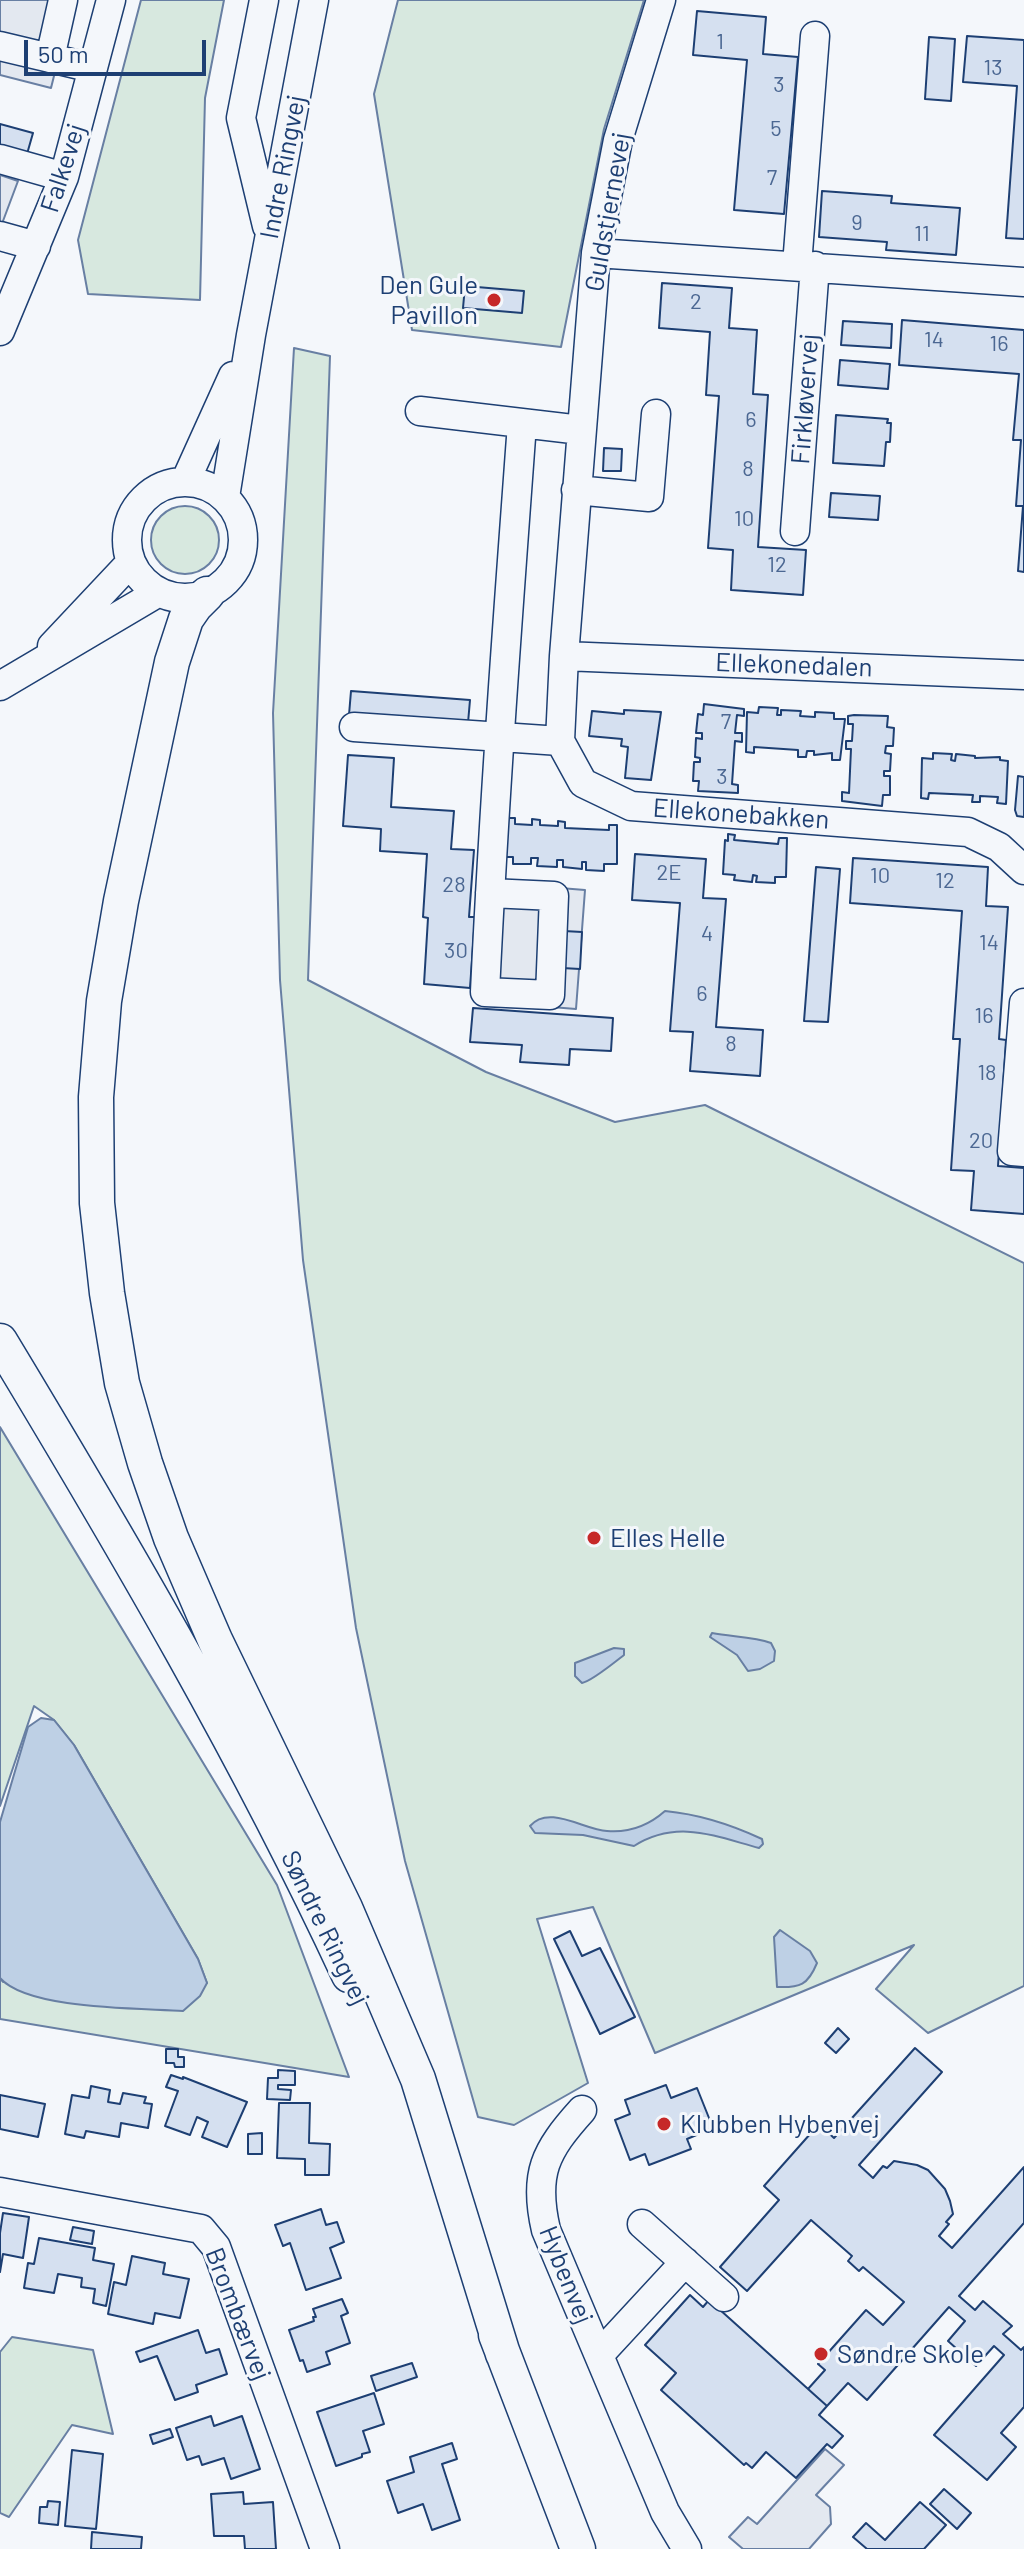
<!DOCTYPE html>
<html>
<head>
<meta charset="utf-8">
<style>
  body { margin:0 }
  #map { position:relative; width:1024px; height:2549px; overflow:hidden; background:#f4f7fb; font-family:Barlow,sans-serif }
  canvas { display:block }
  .scale { position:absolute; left:24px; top:40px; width:182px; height:36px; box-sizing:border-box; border:4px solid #1d3f73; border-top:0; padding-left:10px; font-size:24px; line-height:28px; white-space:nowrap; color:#1d3f73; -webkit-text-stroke:6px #f4f7fb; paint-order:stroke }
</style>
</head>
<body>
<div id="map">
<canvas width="1024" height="2549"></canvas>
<div class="scale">50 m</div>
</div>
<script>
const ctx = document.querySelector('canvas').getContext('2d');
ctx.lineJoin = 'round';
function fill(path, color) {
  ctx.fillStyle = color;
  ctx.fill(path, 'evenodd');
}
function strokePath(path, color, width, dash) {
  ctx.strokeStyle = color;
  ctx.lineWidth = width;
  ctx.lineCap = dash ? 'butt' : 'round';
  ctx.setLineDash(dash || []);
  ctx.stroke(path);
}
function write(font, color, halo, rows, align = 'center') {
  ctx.font = font + ' Barlow,sans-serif';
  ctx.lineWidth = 6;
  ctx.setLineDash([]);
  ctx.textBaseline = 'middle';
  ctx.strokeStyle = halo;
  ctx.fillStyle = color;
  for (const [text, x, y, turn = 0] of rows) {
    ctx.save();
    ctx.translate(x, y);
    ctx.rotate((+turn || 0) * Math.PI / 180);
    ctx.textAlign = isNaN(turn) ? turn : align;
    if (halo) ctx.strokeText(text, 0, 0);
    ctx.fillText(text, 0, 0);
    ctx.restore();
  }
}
const green = new Path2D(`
  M141,0H224L205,98L200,300L88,294L78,240Z
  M398,0H644L604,129L561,347L412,330L374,94Z
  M294,348L330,356L308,980L486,1072L615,1122L705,1105L1024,1263V1986L928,2033L876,1989L914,1945L655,2053L593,1907L537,1919L588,2083L514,2125L478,2117L405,1861L356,1628L303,1260L280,980L273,713Z
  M151 540a34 34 0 1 1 68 0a34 34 0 1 1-68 0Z
  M0,1427L277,1885L349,2077L0,2019V1978L3,1982L207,1983L198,1959L74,1745L54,1720L34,1706L0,1806Z
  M12,2337L93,2350L113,2434L72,2425L9,2517L0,2513V2352Z`);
fill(green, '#d7e8df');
strokePath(green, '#687fa3', 2);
const parking = new Path2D(`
  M0,0H73L51,88L0,75Z
  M0,175L18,181L0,229Z
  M498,883L585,890L576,1009L489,1002Z
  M825,2449L844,2465L816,2495L830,2507L831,2524L809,2549H743L729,2537L748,2517L757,2524Z`);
fill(parking, '#e3e8f0');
strokePath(parking, '#687fa3', 2);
const water = new Path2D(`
  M712,1633C731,1637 753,1636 771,1643L775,1651L774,1661L760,1669L748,1671L737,1655L710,1637Z
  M614,1648L624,1649V1655C615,1662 592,1681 582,1683L575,1676V1663Z
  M41,1718L54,1720L74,1745L198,1959L207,1983L200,1996L183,2011C140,2008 28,2010 0,1978V1822L28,1727Z
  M665,1811C697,1814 732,1825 762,1839L763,1844L759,1848C714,1836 677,1819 634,1846L583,1835L535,1833L530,1826C549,1804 584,1830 607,1831C630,1833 648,1826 665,1811Z
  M780,1930L810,1951L817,1963C808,1985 800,1988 777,1987L774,1937Z`);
fill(water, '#bed0e5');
strokePath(water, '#687fa3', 2);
const building = new Path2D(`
  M697,11L766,17L763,54L798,57L784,214L734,210L747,60L693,55Z
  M967,36L1024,40V239L1006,238L1017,86L963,82Z
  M929,37L955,39L951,101L925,99Z
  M0,124L33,133L27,154L0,147Z
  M822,191L892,196L891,203L960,208L956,255L886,250L887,242L819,237Z
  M662,283L732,288L729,328L757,330L753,394L768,395L758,547L806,550L803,595L731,590L733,550L708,548L719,396L706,395L710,332L659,328Z
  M465,286L524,291L522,313L463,308Z
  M902,320L1024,330V572L1018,571L1023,506H1016L1021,440H1013L1019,374L899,365Z
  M843,321L892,324L891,348L841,345Z
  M840,360L890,364L888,389L838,385Z
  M836,415L888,419L887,423H891L890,442H886L884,466L833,463Z
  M604,448L622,449L621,471H603Z
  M831,493L880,496L878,520L829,517Z
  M351,691L470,700L468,723L349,715Z
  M704,704L744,709V716L737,715L735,733H742V742L735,741L732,784L738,785V793L698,791L699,781H693L694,762H700V758L695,757L696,738L702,739V733H696L698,714L703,715Z
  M759,707L778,708L777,715H781V710L801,711L800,716L815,717V712L834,713V719H845L840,760H832V753L814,755V751H807L806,757H798V750L754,747V753L746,752L747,712L758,713Z
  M624,710L661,712L651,780L625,778L628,747L621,746L622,739L589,736L592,711L624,714Z
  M854,715L888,716L887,727L894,728L893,746H886L885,753L891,754L890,771H884V776H890V795H883L882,806L842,801V792L849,793L851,749H846V741H852L853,724H848V716Z
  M933,753L952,754L951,760L955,761L956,754L975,756V758L1000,757V760L1008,761L1006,804L997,803L998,797L980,796V802H972L973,795L929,793L928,799L921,798L922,758L933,759Z
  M348,755L394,758L391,807L454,811L451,849L474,850L469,917H475L470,988L424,984L428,918L423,917L427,854L380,851L381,829L343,826Z
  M1018,776L1024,777V817L1017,816L1015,810Z
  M507,818H515V824L532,825V819L540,820V825L558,826V821L565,822V828L609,830V825H617V864H604V871L586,870V862H582V869L563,867V860H557V867L537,866L538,858H531V864H513V857H503Z
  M728,834L735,835L734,840L778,844L779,838H787L786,877H775V883L756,882L757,876L753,875L752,882L734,880L735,875L723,874L725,840L728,841Z
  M635,854L706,859L703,898L726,899L716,1027L763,1030L760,1076L690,1071L693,1032L670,1031L680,903L632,900Z
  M853,858L988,867L986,906L1008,907L999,1039L1006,1040L998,1166L1024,1168V1214L971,1210L974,1171L951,1170L960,1039H953L962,911L850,903Z
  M816,867L840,869L828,1022L804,1021Z
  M564,931L582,932L580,969L562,968Z
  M473,1008L613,1018L611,1051L570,1049L569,1065L520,1062L522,1045L470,1042Z
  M570,1931L582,1956L600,1948L635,2017L600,2034L554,1939Z
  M838,2028L849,2039L836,2053L825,2043Z
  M915,2048L942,2072L859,2165L873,2178L883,2166L887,2168L894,2161L917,2165L928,2170L945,2189L950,2201L953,2214L946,2222L949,2224L939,2236L952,2248L1024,2167V2223L959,2296L975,2310L983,2301L1012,2326L1003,2334L1021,2350L1024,2347V2407L1001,2433L1016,2447L987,2480L934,2435L1004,2355L994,2346L976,2366L948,2341L965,2321L949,2307L867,2400L848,2383L827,2406L808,2389L825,2370L818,2364L866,2310L883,2325L904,2302L863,2267L859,2271L848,2261L852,2256L811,2220L747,2291L720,2267L779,2200L764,2186L819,2124L834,2138Z
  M166,2049H178V2057H184V2067H175L174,2063H166Z
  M278,2070L295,2071V2085H278V2089L291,2090L290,2100L267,2099L268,2078H278Z
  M171,2075L183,2079V2077L247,2102L227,2147L202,2137L208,2122L197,2117L190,2135L165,2126L178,2091L166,2087Z
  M666,2085L671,2098L697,2088L713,2128L687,2139L691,2149L649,2165L645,2154L630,2160L615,2120L630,2114L625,2100Z
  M91,2086L110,2090L108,2102L120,2104L123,2093L146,2097L144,2103L152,2104L148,2128L121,2123L119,2137L86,2131L84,2138L65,2134L72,2095L89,2098Z
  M0,2095L45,2104L38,2137L0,2129Z
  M279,2103H310L309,2143L330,2144L329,2175H305V2159L277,2158Z
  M262,2133V2154H248V2134Z
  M321,2209L326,2225L337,2222L344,2242L330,2248L341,2278L306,2290L290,2243L283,2246L275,2225Z
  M3,2213L29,2217L23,2258L3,2254L0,2272V2233Z
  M73,2227L94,2231L92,2244L70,2240Z
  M39,2238L95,2248L93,2260L114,2264L106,2306L93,2303L95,2289L81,2287L82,2278L58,2274L54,2293L24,2288L28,2263L34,2264Z
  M132,2256L165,2263L163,2274L189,2279L180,2318L155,2313L153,2324L108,2314L114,2282L126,2285Z
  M690,2295L703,2307L709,2300L827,2406L819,2415L843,2436L832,2448L827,2444L796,2478L766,2452L752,2468L746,2463L744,2465L661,2390L676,2373L645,2345Z
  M342,2299L348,2313L341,2316L350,2343L326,2352L330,2364L307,2372L303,2360L300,2361L289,2330L314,2321L313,2317H316L313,2309Z
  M198,2330L206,2353L219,2349L227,2374L196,2385L198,2392L175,2400L157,2356L140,2362L136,2352Z
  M412,2363L417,2377L376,2391L371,2376Z
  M374,2393L384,2424L363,2431L370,2452L362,2454V2457L336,2466L317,2412Z
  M211,2416L214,2426L242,2416L260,2469L231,2479L224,2458L202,2465L199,2456L187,2460L176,2428Z
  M170,2429L173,2437L153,2444L150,2435Z
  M452,2443L457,2459L442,2464L460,2520L432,2530L423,2504L398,2513L387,2481L414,2472L410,2457Z
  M72,2450L103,2454L96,2529L65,2526Z
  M944,2489L971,2513L957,2529L930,2504Z
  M243,2492L244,2504L273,2502L276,2549H245L244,2536H214L211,2494Z
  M48,2501L60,2502L58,2525L39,2523L40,2507H47Z
  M920,2502L946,2525L924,2549H867L853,2537L866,2523L885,2540Z
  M92,2532L142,2537L141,2549H91Z`);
fill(building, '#d5e0f0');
strokePath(building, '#1d3f73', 2);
const minor = new Path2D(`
  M264,0L241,118L267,226
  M661,0L618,140L596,253L564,656L560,741L583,783L631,806L968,832L999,847L1024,870
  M0,46L92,68
  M50,58L63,0
  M0,159L64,177
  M0,236L36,246
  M596,253L1024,282
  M797,265L815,36
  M0,331L64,177L111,0
  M420,411L581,430
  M127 540a58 58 0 1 1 116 0a58 58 0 1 1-116 0Z
  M185,482L233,376
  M576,490L649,497L656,414
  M225,497L251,335L314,0
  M795,531L815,266
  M52,646L131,562
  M564,656L1024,675
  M0,686L159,592
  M354,727L560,741
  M490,893L554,896L550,995L485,992C494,802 508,613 522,424
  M1024,1003L1012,1151L1024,1152
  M582,2110C545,2151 533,2174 546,2230L665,2512L687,2549
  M0,2192L201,2229L216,2247L325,2549
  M642,2224L724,2297
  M599,2355L685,2262`);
const major = new Path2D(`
  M207,594L195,606L186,619L172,662L121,901L104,1001L96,1097L97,1203L107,1293L122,1383L145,1463L171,1538L215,1640L345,1908L418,2079L503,2354
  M0,1341C125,1548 247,1756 349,1975
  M496,2335L578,2549`);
strokePath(minor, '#1d3f73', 31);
strokePath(major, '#1d3f73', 37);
strokePath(minor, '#f4f7fb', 28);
strokePath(major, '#f4f7fb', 34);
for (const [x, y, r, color] of [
  [494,300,8,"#c62828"],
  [594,1538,8,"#c62828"],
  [664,2124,8,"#c62828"],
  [821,2354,8,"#c62828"]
]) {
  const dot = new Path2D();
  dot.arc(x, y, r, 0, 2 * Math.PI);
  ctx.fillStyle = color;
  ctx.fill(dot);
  strokePath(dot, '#f4f7fb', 3);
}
write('22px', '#4b6792', null, [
  ["1",720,42],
  ["13",993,68],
  ["3",779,85],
  ["5",776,129],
  ["7",772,178],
  ["9",857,223],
  ["11",922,234],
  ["2",696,302],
  ["14",934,340],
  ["16",999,344],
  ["6",751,420],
  ["8",748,469],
  ["10",744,519],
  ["12",777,565],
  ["7",726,722],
  ["3",722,777],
  ["2E",669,873],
  ["10",880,876],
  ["12",945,881],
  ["28",454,885],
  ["4",707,934],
  ["14",989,943],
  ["30",456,951],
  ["6",702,994],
  ["16",984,1016],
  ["8",731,1044],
  ["18",987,1073],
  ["20",981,1141]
]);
write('26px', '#1d3f73', '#f4f7fb', [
  ["Indre Ringvej",283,167,-79],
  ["Falkevej",63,168,-72],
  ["Guldstjernevej",608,212,-80],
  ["Firkløvervej",805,399,-86],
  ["Ellekonedalen",794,665,2],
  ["Ellekonebakken",741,814,4],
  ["Søndre Ringvej",325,1928,64],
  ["Hybenvej",566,2275,68],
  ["Brombærvej",238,2314,69]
]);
write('26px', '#1d3f73', '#f4f7fb', [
  ["Den Gule",478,285,"right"],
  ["Pavillon",478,315,"right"],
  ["Elles Helle",610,1538],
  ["Klubben Hybenvej",680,2124],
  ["Søndre Skole",837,2354]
], 'left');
</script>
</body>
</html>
